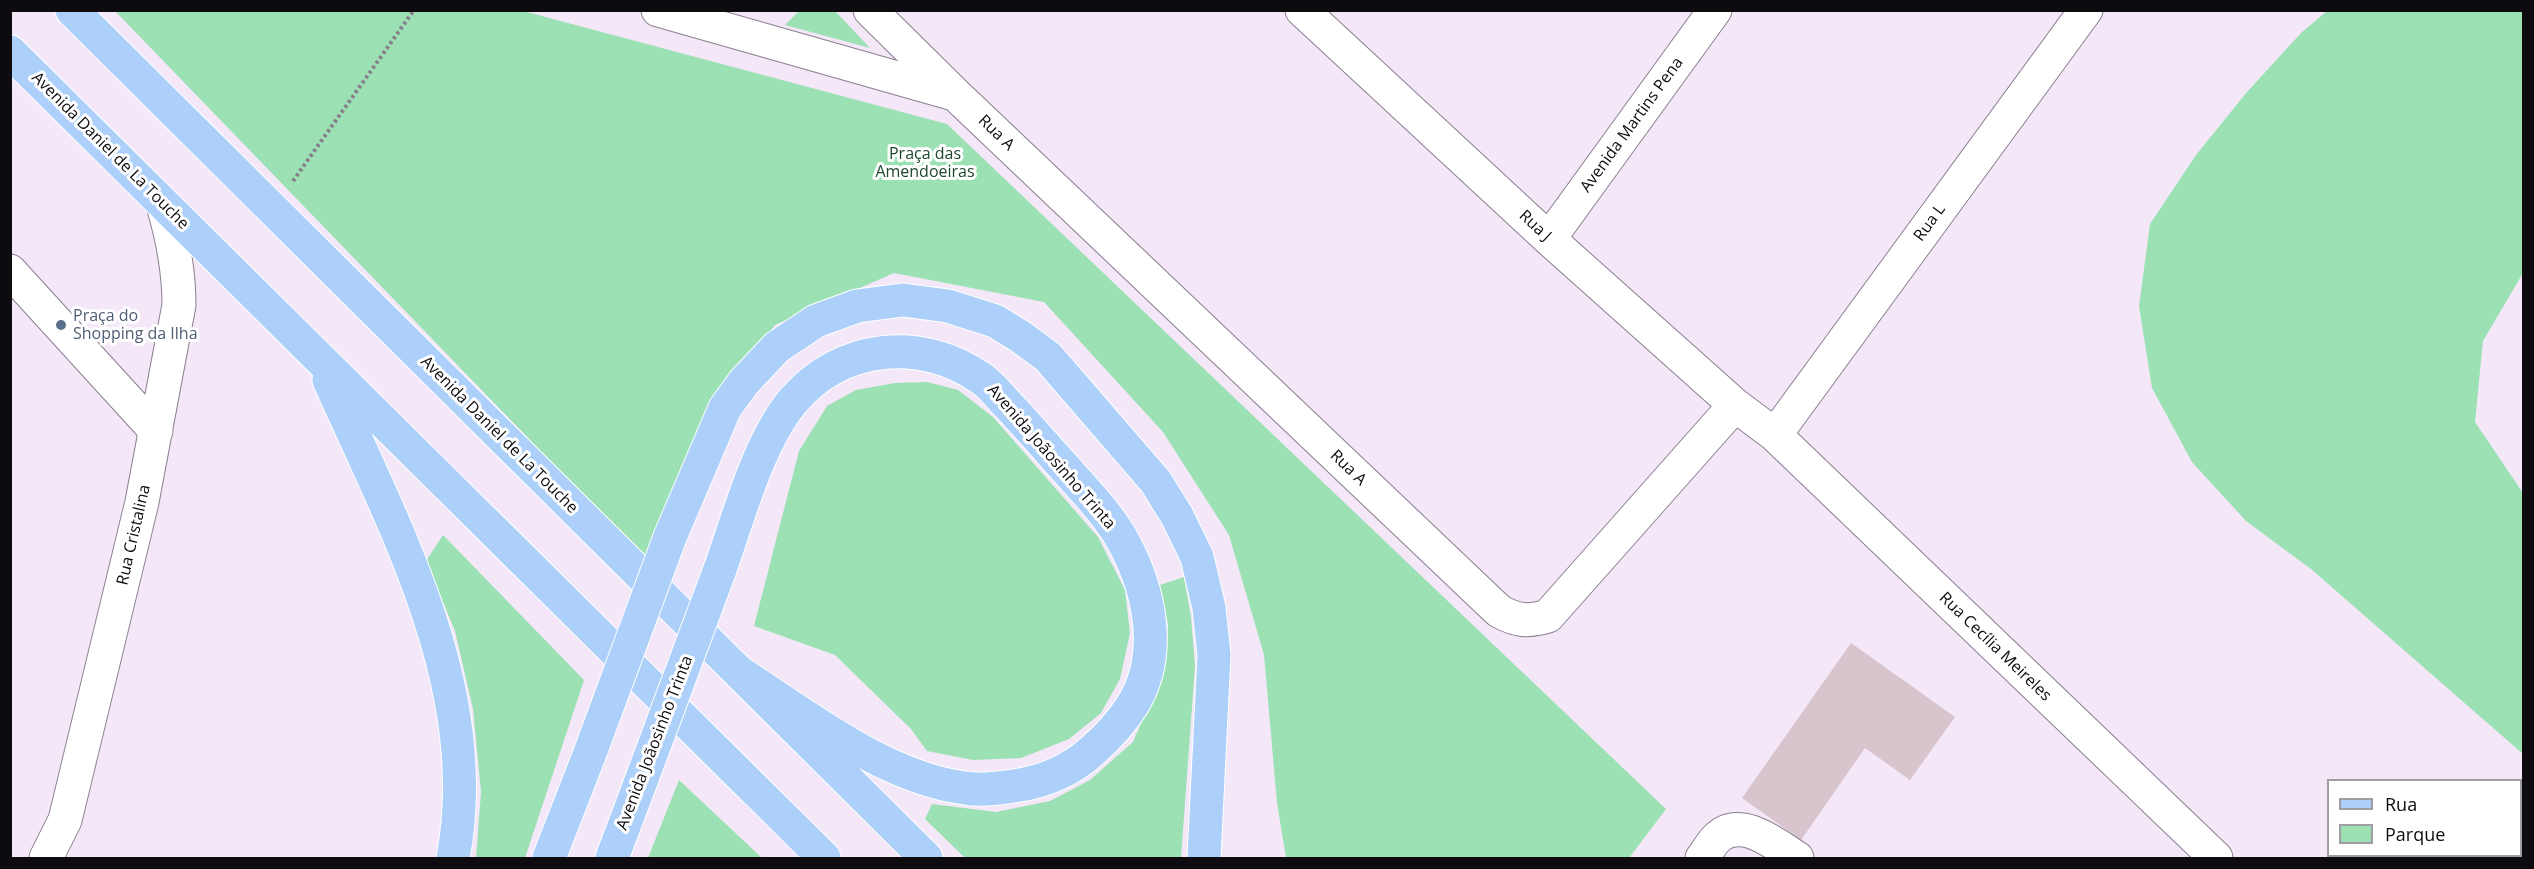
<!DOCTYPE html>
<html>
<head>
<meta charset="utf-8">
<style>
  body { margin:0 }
  #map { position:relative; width:2534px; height:869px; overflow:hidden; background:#f3e7f8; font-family:"Open Sans",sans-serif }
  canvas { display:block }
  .frame { position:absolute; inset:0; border:12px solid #0e0b10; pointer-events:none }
  .legend { position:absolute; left:2327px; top:779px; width:195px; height:78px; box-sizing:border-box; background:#fff; border:2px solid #9f9d9f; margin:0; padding:8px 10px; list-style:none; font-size:18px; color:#0e0b10 }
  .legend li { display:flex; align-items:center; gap:12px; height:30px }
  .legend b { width:30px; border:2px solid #9f9d9f }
</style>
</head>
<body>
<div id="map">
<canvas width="2534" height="869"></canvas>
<div class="frame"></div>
<ul class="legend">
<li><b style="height:8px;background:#acd0f9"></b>Rua</li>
<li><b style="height:16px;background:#9be1b4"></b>Parque</li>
</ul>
</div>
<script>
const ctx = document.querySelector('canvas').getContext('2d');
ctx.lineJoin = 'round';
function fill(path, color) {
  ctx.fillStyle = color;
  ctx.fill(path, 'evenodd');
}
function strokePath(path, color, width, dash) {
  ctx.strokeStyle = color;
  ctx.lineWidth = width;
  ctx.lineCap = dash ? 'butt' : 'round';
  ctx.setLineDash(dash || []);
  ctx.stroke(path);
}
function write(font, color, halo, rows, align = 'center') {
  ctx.font = font + ' "Open Sans",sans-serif';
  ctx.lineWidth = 6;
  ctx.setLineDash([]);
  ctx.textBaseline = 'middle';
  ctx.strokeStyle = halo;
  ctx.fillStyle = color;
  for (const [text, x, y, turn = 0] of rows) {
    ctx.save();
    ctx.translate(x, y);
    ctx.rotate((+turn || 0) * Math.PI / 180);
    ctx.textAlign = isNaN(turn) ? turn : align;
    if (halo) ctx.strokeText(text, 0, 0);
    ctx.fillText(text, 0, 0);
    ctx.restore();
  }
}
fill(new Path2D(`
  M115,11H523L947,124L1666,809L1629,858H1286L1277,803L1264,655L1229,535L1163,432L1044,302L894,273L775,325L707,415L646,560Z
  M799,11H835L870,48L785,25Z
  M2327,11H2523V273L2483,341L2475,422L2523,493V754L2311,569L2246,521L2192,462L2152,388L2139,306L2150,224L2196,155L2247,92L2301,33Z
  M927,382L958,390L993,417L1098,537L1125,590L1130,633L1120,679L1101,713L1069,739L1021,758L973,760L927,751L911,729L835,655L754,626L799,451L827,406L856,390L895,383Z
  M443,535L584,680L525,858H476L481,792L473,709L455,631L426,561Z
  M1184,577L1191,617L1195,666L1181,858H965L925,819L932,804L996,812L1050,801L1090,780L1133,742L1166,665L1168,625L1160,585Z
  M679,780L762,858H648Z`), '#9be1b4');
fill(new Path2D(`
  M1851,643L1955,717L1910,780L1865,748L1801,840L1742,798Z`), '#d8c4cc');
const minor = new Path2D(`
  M658,10L950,93
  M870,10L955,94L1499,611C1517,621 1528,622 1548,616L1735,405
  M1302,10L1549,239L1735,405L1775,435L2216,858
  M1549,239L1715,10
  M10,271L156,431
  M1775,435L2086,10
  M46,858L65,820L142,502L179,305C179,269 173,239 163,205
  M1702,858C1707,852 1711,844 1716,839C1740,814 1776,845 1797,858`);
const major = new Path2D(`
  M72,10L926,858
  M10,52L824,858
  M329,380C395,528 485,691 453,858
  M670,537L725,408L744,382L777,347L816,321L857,306L903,300L948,306L995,321L1021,337L1048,357L1156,482L1177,516L1197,557L1209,608L1214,655L1204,858
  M719,572C738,520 757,445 792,402C841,344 921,336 982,379C992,386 1000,397 1008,405C1024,422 1039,439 1054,456C1076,481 1109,514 1124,543C1150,591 1163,655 1133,704C1122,722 1108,737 1092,751C1071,770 1043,782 1014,786C998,788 981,791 965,788C885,778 807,716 740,673
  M549,858L590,753
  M612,858L641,781`);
strokePath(minor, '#897f8e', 35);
strokePath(major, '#fff', 35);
strokePath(new Path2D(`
  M293,181L414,10`), '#877f8b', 4, [3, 3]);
strokePath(minor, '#fff', 33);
strokePath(major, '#acd0f9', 33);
const majorBridge = new Path2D(`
  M590,753L670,537
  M641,781L719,572`);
strokePath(majorBridge, '#fff', 35, []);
strokePath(majorBridge, '#acd0f9', 33);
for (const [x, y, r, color] of [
  [61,325,6,"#5c6f8a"]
]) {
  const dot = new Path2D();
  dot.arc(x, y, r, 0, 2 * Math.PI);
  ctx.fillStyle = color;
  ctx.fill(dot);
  strokePath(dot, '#fff', 2);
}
write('16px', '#0e0b10', '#fff', [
  ["Avenida Martins Pena",1632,125,-54],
  ["Rua A",996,133,44],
  ["Avenida Daniel de La Touche",110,151,45],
  ["Rua L",1930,223,-54],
  ["Rua J",1535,226,43],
  ["Avenida Daniel de La Touche",499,435,45],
  ["Avenida Joãosinho Trinta",1051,457,49],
  ["Rua A",1348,468,44],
  ["Rua Cristalina",134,535,-77],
  ["Rua Cecília Meireles",1995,647,44],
  ["Avenida Joãosinho Trinta",655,743,-69]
]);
write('16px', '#1d472e', '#fff', [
  ["Praça das",925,154],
  ["Amendoeiras",925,172]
]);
write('16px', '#4e5e75', '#fff', [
  ["Praça do",73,316],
  ["Shopping da Ilha",73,334]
], 'left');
</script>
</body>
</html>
